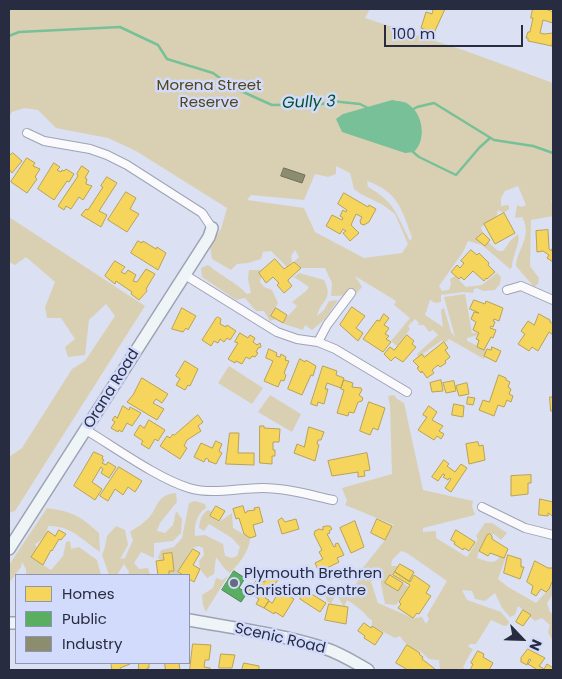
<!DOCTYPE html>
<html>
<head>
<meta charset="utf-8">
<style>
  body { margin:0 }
  #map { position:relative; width:562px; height:679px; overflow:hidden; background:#dbe0f2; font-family:Poppins,sans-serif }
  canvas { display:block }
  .frame { position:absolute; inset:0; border:10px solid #272c40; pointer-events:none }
  .legend { position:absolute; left:15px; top:574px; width:175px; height:90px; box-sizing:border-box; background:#d2dbfb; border:1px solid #8e95b0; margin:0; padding:6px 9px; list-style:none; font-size:15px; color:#272c40 }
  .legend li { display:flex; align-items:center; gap:10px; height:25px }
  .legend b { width:25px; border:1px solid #8e95b0 }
  .north { position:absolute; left:497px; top:614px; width:50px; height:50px; -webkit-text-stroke:4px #d2dbfb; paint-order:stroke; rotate:114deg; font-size:14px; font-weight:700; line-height:20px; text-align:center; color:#272c40 }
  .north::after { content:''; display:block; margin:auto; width:18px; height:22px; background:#272c40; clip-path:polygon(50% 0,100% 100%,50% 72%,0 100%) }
  .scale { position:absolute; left:384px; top:25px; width:139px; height:22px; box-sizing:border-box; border:2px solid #272c40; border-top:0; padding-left:6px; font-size:15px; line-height:18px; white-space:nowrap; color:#272c40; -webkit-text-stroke:4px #d2dbfb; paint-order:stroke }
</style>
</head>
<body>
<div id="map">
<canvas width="562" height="679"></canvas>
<div class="frame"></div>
<ul class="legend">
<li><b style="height:14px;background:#f6d55c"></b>Homes</li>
<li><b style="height:14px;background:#5aae61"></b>Public</li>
<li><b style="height:14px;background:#8c8c6e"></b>Industry</li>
</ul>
<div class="north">N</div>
<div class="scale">100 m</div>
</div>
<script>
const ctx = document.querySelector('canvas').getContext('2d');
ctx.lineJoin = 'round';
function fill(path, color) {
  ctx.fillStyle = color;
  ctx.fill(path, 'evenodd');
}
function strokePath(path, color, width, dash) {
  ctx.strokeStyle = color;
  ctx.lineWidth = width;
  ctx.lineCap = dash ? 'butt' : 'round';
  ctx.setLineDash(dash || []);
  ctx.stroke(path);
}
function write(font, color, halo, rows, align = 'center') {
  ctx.font = font + ' Poppins,sans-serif';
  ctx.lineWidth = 5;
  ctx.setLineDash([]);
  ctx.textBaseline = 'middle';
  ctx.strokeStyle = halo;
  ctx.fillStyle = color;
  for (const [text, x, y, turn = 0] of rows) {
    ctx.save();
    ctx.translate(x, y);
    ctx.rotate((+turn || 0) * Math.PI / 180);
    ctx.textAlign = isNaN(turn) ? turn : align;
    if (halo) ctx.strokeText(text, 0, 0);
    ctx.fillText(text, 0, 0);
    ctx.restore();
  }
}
fill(new Path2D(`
  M9,9H370L365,18L466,51L553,83V197L551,202L553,203V216L531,220L530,266L539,278L538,284L534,287L516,266C517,249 533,236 522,217L515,218L517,205L522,207L526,205L518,186L505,191L501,198V206L509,205V209L504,213L498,210L496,218L481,227L483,233L477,238L485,246L488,242L498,251H503L511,240L518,234C521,243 512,256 512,267L510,269L482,245L468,241L463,252L439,286L442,291L449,290L451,284L450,279L455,276L466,287L482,285L497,273L501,277L500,284L495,290L483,291L477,288L474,289L473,293L463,292L441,295V302L435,303L430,300L425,315L443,327L441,310L444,308L451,332L455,337L444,297L465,294L472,333H479L478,335L467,338V341L487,350L484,359L449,339L446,342L441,341L418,357L417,354L438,335L433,330L429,332L424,325H418L419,323L415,319L408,326L410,329L397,346L391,341L410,318L394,305L396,301L355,276L362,287L355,295L331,296L332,283L325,268H301L294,262L299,257L295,250L291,256L292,262L287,267L271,251L263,252L261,259L248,263L237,264L231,270L212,259L210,246L221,229L227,208L136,151L108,138L56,128L38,110L24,108L12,112L9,117ZM336,166L350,173L354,189L361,194L383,205L395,214L408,244L402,253L364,258L315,232L304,208L247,200L251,195L304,200L315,174L328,177L336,174ZM367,181C398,192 401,208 412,237L410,241C396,214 396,203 368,187Z
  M9,217L145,306L15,511L9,513V457L22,448L72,369L85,361L115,316L106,304L89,320L85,355L68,357L65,347L75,339L61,318H47L45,307L55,282L26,257L15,265L9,262Z
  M208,265C221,276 236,282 247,294L251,293L248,279L249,270H263L260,282L264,287L272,290L278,303L271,316L276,319L270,321L264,311H256L245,298L236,300L202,277L201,268Z
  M299,273L324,280C334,300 321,299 317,316L324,310L329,301L338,300L325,319L312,330L305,325L303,330L284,324L283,323C287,315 292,313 297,306L292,302L306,291L309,287L294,277Z
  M229,366L263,388L252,404L218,383Z
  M270,395L301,414L292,432L258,412Z
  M394,395L397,399L404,403L423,490L473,501L472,506L475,515L423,528V532L436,531V538L467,557L478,539L476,536L485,523H492L507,533L501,540L494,534L487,535L479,551L477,558C486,561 495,566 500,556L506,557L498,579L508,587L536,603L549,589L553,580V594L547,603L550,612L553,614V642L548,632L550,625L542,618L535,621L530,617V615L518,606L515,615L510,617L502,608L495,593L485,601L475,599L472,591L462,590L467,600L501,612L509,622L508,625L504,626L491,620L476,644H470L468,647L473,649L463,667L466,670H442L440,669L439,660L429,659L420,651C412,650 404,643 400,636L395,638L372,626V620C367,618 366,614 362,611C359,608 351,602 347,600L344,607L338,597L335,596L331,604L327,601L323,587L328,586L349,592L358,581L362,569L385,540L392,526L394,525L345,505L347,501L342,488L392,474L390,406L388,396ZM401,551L407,553L447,581L427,615L429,619L426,624L422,617L413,618L378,603L371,582L375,574L381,576V584L385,604L396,605L409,587L403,583L398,590L386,583L399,566H391L392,560Z
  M176,493L177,502L160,523L157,531L165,533L173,525L176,511L182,519L181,533L173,541L154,543V558L141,552L134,563L139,569L148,568L150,575H128L129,572L124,564L117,575H109L102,555L105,547L107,536L116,526L125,530L128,545L120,559L125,558L133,540L130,532C135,528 140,526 144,522C159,512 153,495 176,493Z
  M195,501L205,504L206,508C197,513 194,525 195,536L205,535L223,544L225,556L232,558L237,556L240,547L232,538L209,524L204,531L199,528C200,519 201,515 208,510L212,512L209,516L219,522L232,513L233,528L250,538C250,550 239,564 230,573L224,568L216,557L214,574L207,578L200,569L199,561L204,555L203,548L199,546L192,548L178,572L179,575H169V571H174L172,553L163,554L164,560H160L158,558L161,550L174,547L182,538L189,503Z
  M47,508C73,512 79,515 99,533L100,552C82,540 71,525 48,526C47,534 42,541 35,544L37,548L31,557L51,570L63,556L66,542L70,541L71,549L79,547L97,560L101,575H26V569L22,562L21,567L9,583V565Z
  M228,576L208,608L206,612L203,605L202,595L213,588L216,578L222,580Z`), '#d9d0b4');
fill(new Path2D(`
  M392,100C396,101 404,101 408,104C423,113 427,140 414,152L405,153L342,132L336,119L343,114Z`), '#78c097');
const homes = new Path2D(`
  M431,9H445L434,33L421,28L426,12L432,14L433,10Z
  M533,9H546L553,12V23L543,20L540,33L544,34L553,33L552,46L528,41V38H526L528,32H530L533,18H531Z
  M13,153L22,161L12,173L9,169V156Z
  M27,158L35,163L33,166L40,169L35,177L37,179L27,193L11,182Z
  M54,163L60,167L57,170L61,172L62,170L64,171L66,169L74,174L69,182L67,181L54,200L38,189Z
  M82,166L89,171L85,178L87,179L86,184L92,186L83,200L79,197L71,209L66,206L64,210L58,206L78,176L77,174Z
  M107,177L117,183L99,211L107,215L101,227L81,215L86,209L88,210L103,187L101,186Z
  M126,192L136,198L130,209L139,214L127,232L108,220Z
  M344,193L368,207L369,205L376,209L369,222L364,225L361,224L360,221L362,217L356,214L351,225L359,233L350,241L343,233L346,231L343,229L340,234L326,226L332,215L342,220L343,218L340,216L343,210L346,212L347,210L338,204Z
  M504,213L515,233L495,244L484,224Z
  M548,230L549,249L551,251L553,247V262L547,258L549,255L543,251L537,252L536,231Z
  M483,233L490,240L485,246L476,239Z
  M138,241L142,243L143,241L156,249L157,247L166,253L158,270L131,253Z
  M471,250L477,255L479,253L489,263L488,265L495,272L487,279L486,278L484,281L473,271L464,280L461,277L459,279L451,272L457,265L460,268L464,263L461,261Z
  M275,259L284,269L294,262L301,268L288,280V281L292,286L284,293L277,285L279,283L273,277L266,283L259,273Z
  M115,261L125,267L121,272L125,274L128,270L136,275L133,281L137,282L146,269L155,274L146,289L147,291L139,300L131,294L132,292L116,281L115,284L105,276Z
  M474,300L485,304L486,301L503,308L499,321L494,319L493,321L495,322L493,327L491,326L490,328L496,330L493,338L491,337L484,350L477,347L479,340L476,339L479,333L473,330L476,322L471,319L474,312L479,313L470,309Z
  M352,307L365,316L356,328L363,333L358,341L340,325Z
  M182,308L196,316L188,330L186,328L183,332L172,329Z
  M276,308L287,315L283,323L271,316Z
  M384,314L389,318L384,325L389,328L385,334L389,336L386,339L391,342L383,352L363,339L377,320L379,321Z
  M539,314L550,320V322L553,324V335L549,332L538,351L532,347L529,351L518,344L525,334L521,331L528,321L534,325Z
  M218,317L221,319L220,324L226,327L227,325L236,331L230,340L227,338L224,342L220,339L218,343L214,341L211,346L202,340L216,318Z
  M240,333L248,338L250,335L255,338L253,342L257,345L260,343L261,347L258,348L256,352L258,353L255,357L252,356L250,359L246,357L242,364L236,361L235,363L228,359L238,343L235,342Z
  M407,335L414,341L412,344L416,347L403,362L395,357L391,361L384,354L390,347L394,350Z
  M444,342L448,348L445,350L450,357L445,361L446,363L440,367L438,365L432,370L434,373L427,378L422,371L421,373L417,368L419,367L413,361L422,354L424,357Z
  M492,347L501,351L496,362L484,356L487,349L491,350Z
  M269,349L277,353L276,356L280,357L281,354L286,357L285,360L289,361L284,373L286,375L284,381L281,380L278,387L264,381L273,361L266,358Z
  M300,359L305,362L306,360L316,366L313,376L311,375L302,395L288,389Z
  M185,361L198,369L190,386L188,385L185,390L176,385L180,379L176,376Z
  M323,366L337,371L336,375L344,378L341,388L327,383L325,389H328L324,404L318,402L317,406L311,404Z
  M499,375L506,378V380L510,382L508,387L511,389L509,394L513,396L511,402L507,400L504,407L498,405L494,416L479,410L483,400L489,402Z
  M142,378L168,394L162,403L156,399L153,403L164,409L157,420L127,402L133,395Z
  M344,380L353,383L352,387L361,388L362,390L359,395L363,398L362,401L358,402L354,413L349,412L348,416L337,413L344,390L341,389Z
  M441,380L443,391L432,392L430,383Z
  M454,381L456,391L446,393L443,383Z
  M467,383L469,394L459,396L456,386Z
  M468,397L475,398L473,405L467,404Z
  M550,397H553V411H551Z
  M369,402L385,408L378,430L373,428L370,435L360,431Z
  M454,404L464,406L463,417L452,415Z
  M123,406L129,410L130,407L141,413L132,426L127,423L122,432L119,430L118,432L111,428L115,422L112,420L115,416L117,418Z
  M429,406L437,412L432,420L443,426L439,431L444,434L441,439L437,436L434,440L418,430L427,417L423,415Z
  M198,415L203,422L198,426L201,431L187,440L184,446L187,448L180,459L160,446L167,436L170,438L173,434L174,435Z
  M149,420L165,430L158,441L155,439L149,449L141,444L143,441L134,435L140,425L144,428Z
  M260,426H264V428L280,429L279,442H273V450H275V456H272V464L260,463Z
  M309,427L324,432L321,440H318L317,444L319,445L315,461L294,453L297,444L304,447Z
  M230,433H239L238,453H254V465L226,464Z
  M216,441L222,444L219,451L222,453L216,464L208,461L209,460L206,458L204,462L194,457L201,443L212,448Z
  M478,442L479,446L483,445L485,460L469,464L466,444Z
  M94,452L103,456L102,459L104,460L102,463L106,465L108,462L116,467L109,478L101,473L103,469L101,467L92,482L102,489L95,500L74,486Z
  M367,453L370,470L364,471L365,476L358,477V472L332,476L328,461Z
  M444,460L449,464L447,466L455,472L461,464L467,468L451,492L445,488L451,479L449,478L448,480L443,477L445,475L443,474L438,481L432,477Z
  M119,467L142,481L135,492L128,487L123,495L115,489L108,501L100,496Z
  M531,475V483H528V494L511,496V476Z
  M540,499L553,502V517L550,514L548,513V516L539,515Z
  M216,506L225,511L219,521L210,516Z
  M243,506L245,513L247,512V511L255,510L254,508L259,507L263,522L253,525L256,536L250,538L244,534L239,518L236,519L233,509Z
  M282,518L285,522L296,519L299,529L282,534L278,521Z
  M377,519L392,526L385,540L371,533Z
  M355,521L364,547L351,553L340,528Z
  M327,526H330L332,529L329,531L330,533L327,534L334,547L336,546L335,544L338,543L344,555L337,558L339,562L319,572L315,563L323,559L319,552L322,550L314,534L315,531L319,529L323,530V527Z
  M59,530L66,534L61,540L59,539L52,551L51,550L43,565L31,557L48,531L55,536Z
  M456,530L475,542L469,551L464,548L463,550L454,544L455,542L451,540Z
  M490,534L492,536V539L508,549L504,558L490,553L488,556L479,551L487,535Z
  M193,549L200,553L193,565L200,569L194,582L189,579V575H183L178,572Z
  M172,553L174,571H169V575H158L156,561L164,560L163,554Z
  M508,555L521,559V567H524L520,579L504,573Z
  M535,561L548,568H553V580L549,589L546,592L541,589L536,596L531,593L533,586L527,582Z
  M400,564L414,572L409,581L395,572Z
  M271,571L280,577L265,598L269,600L264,608L256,604L259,599L248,592L258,578L264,582Z
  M395,572L410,582L414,575L430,586L426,593L431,596L419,614L417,613L413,618L398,608L401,604L399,602L410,585L393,575Z
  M390,575L403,583L398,591L385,583Z
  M280,590L294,599L283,617L275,612L274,614L264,608L269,601L272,603Z
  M305,590L326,603L320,612L300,599Z
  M329,604L348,607L346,624L325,620Z
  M523,610L531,615L523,626L516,622Z
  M364,623L371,628L372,626L383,633L375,645L364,638L365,636L358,631Z
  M193,644L211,645L209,660H205L204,667L210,668V670H190Z
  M407,645L420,653L419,654L423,657L422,659L435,669L434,670H412L409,669L408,670L396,663Z
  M528,649L545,658L539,666L544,669L547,664L553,668V670H535L536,669L528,664L531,660L529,659L527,665L521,662V658Z
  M478,651L484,654L483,657L493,663L489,670H470L473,664L471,663Z
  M221,654L235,655L232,668H219Z
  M113,663H129L130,664L120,668L121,670H112L111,665Z
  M139,663H149V668H147V670H139Z
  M165,663H179L180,670H182H163L165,669Z
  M244,663L259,666V670H242Z`);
fill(homes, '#f6d55c');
strokePath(homes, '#b8a254', 1);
const public = new Path2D(`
  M234,571L245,578L239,588L247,593L241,602L222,590Z`);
fill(public, '#5aae61');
strokePath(public, '#4b8757', 1);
const industry = new Path2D(`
  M284,168L305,175L302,183L281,176Z`);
fill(industry, '#8c8c6e');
strokePath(industry, '#6e6f60', 1);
strokePath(new Path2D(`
  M9,36L19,32L120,27L158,45L167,59L213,73L232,87L272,105L322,104L331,101L360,104L368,108
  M410,111L417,107L434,103L494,140L533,146L553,153
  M413,152L419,157L456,175L479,148L490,138`), '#78c097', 2.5);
const street = new Path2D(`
  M27,133L44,141L90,149L107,155L127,165L202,213L212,228
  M185,275L277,332L297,339L318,342L335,349L407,392
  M521,286L553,300
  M507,290L521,286
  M318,342L327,325L351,293
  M86,430C116,448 157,478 189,488C212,495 238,488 262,488C286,488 310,495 333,500
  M482,507L525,528L553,535`);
const secondary = new Path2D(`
  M9,549L209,237L212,228
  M189,620C233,628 281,634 324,648C340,653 354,662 368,670
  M9,623H16`);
strokePath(street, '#9ea3b3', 10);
strokePath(secondary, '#9ea3b3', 14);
strokePath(street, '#fafafd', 8);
strokePath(secondary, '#eff4f7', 11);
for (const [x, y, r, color] of [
  [234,583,5,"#666b7e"]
]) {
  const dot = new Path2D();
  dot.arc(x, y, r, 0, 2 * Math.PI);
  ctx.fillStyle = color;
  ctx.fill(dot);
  strokePath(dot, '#d2dbfb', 2);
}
write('15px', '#534517', '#d2dbfb', [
  ["Morena Street",209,86],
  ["Reserve",209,103]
]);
write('15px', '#272c40', '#d2dbfb', [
  ["Orana Road",112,389,-58],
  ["Scenic Road",280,639,13]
]);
write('15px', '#272c40', '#d2dbfb', [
  ["Plymouth Brethren",244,574],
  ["Christian Centre",244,591]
], 'left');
write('italic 16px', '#035228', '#d2dbfb', [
  ["Gully 3",309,103,-2]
]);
</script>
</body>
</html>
